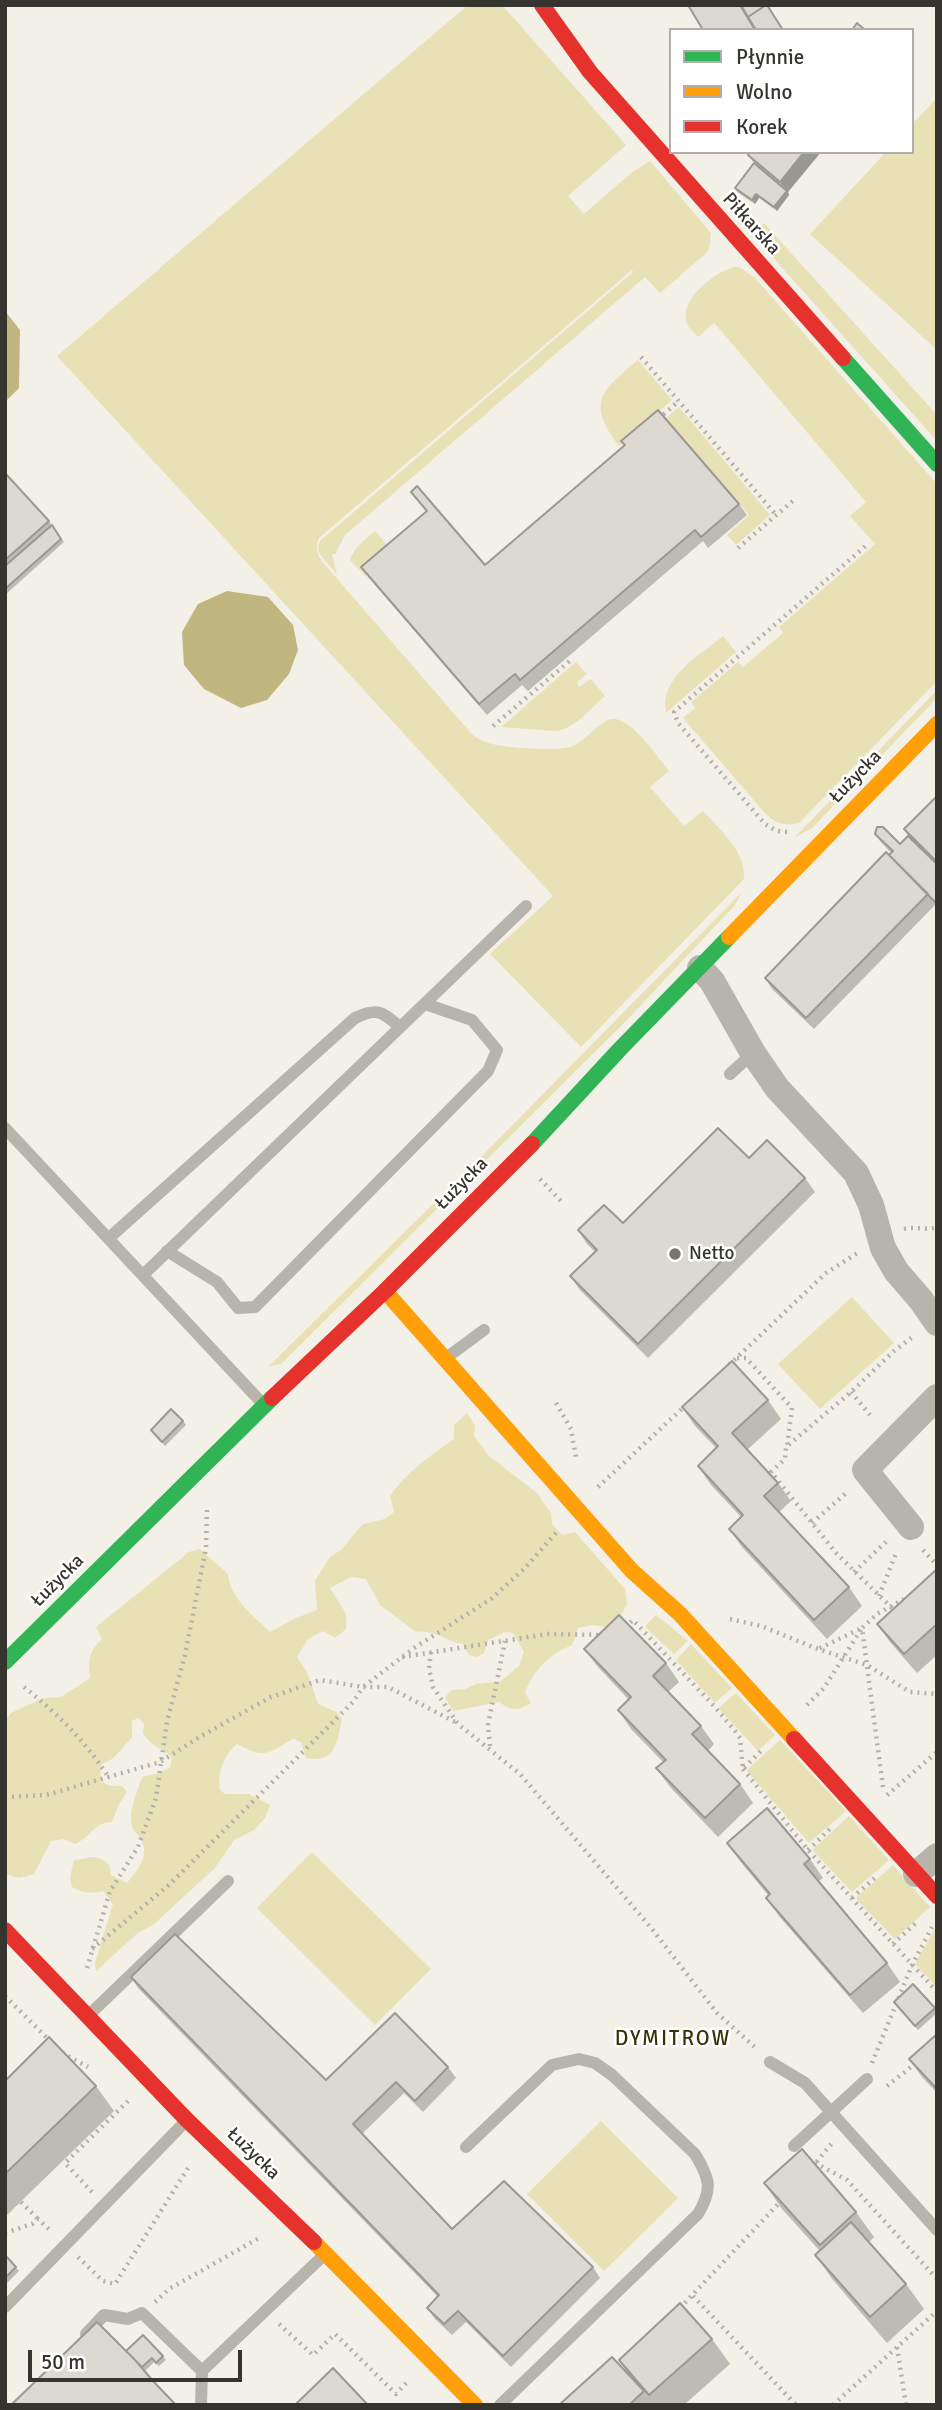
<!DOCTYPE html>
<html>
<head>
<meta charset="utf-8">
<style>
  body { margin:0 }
  #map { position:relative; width:942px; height:2410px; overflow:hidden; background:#f2f0e7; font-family:Signika,sans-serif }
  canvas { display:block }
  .frame { position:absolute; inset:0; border:7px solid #36342e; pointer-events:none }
  .legend { position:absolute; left:669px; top:28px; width:245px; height:126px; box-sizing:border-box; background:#fff; border:2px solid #afaeab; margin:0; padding:9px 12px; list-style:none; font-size:21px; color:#36342e }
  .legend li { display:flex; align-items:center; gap:14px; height:35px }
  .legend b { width:35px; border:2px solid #afaeab }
  .scale { position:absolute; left:28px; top:2350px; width:214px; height:32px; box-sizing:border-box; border:4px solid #36342e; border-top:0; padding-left:9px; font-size:21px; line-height:24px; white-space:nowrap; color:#36342e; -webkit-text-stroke:5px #fff; paint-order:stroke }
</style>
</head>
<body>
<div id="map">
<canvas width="942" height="2410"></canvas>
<div class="frame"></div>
<ul class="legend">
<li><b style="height:9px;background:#30b455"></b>Płynnie</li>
<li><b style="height:9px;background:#ff9f0a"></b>Wolno</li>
<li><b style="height:9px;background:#e5322d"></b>Korek</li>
</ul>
<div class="scale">50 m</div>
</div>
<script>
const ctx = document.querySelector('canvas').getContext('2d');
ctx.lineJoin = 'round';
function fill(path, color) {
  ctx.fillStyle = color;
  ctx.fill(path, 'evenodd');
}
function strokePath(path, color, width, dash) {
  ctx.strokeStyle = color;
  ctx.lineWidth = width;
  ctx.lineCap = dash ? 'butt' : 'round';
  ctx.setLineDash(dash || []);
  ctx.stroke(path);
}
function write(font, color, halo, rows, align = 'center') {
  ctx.font = font + ' Signika,sans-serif';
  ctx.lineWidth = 5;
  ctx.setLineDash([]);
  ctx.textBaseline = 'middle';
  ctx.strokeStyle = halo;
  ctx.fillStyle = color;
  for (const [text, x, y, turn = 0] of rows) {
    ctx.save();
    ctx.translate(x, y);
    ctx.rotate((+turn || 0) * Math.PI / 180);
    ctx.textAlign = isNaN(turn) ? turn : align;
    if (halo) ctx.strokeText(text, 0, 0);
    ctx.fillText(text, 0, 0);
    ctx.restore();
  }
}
fill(new Path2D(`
  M468,5H502L626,145L568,196L584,214L631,173L650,161L711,233L709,249L704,255L660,293L645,277L345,535L335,554H332L337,575L319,553L318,548L320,541L633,272L632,270L319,538C312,554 324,563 333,574L463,724C469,731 475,738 483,741C497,748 560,752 573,746C587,740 603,716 616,719C636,724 656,755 669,771L650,787L684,826L703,811C720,830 746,851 744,879L581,1047L490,954L553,896L57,356Z
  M937,98V350L810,234L886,152H912V124Z
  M764,223L937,415V441L751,233Z
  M734,267H739L755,278L937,484V681L799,823C784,826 776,824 765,813L683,718L695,708L691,702L738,662L743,667L783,633L779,627L875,544L850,516L866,502L728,339L714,323L698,337C695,333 689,328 687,324C678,300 715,272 734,267Z
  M638,360L672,400L619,446C586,402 601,391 638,360Z
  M679,407L770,515L736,545L727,535L749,515L666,418Z
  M375,531L393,552L365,576L350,560C354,547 365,540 375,531Z
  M723,636L736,652L666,713C659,677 699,656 723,636Z
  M576,662L587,674L577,682L579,687L591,679L605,696C590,709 575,729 555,731L501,727Z
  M937,690V698L812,828L794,838Z
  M742,892L735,905L625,1022L281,1364L268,1367L490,1148Z
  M852,1297L894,1343L820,1409L778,1364Z
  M467,1413L475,1426L474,1436L489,1456L537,1493L551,1513L552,1524L562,1535L575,1532L625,1589L627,1605L619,1617L607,1627L592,1625L578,1628L572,1645C550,1654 533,1670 525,1693L531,1703C518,1711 511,1711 499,1702L453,1711L445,1697L452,1690L465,1689L476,1684L501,1681L519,1666L524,1652L513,1633L505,1632L488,1640L484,1653L477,1657L469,1655L463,1644C446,1642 435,1629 416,1632L380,1605L366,1579L351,1577L330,1588L346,1614V1629L335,1638L323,1631L308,1639L297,1657L307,1672L318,1704L336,1712L342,1719C337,1742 336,1764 306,1758L301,1742L293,1739C267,1754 265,1759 237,1744C224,1755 217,1773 220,1790L225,1794H249L270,1805L265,1818L254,1830L234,1840L215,1868L153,1925L139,1932L96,1971L95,1963L113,1904L103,1891C92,1894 82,1893 72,1887L70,1877L74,1860C91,1859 92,1852 109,1864L111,1875L127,1883C138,1869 150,1857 141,1839C138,1834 133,1831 132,1826C128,1811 138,1791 142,1777L159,1773L170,1767L172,1758C164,1748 153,1749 143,1733L144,1724L138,1718L132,1721V1738C121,1747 116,1760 102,1764C97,1784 105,1786 122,1786L127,1792L118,1806L112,1822C94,1822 90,1838 75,1844L63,1839L51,1841L34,1874L19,1878L5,1874V1721L11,1713L43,1698L61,1697L90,1678C88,1660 89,1651 102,1639L96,1627L189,1552L200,1549L228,1574C230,1599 254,1616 270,1632L296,1618L317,1610L315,1581L330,1557L341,1550L363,1524L385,1519L394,1512L390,1496C406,1472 430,1456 454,1439V1425Z
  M656,1615L688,1641L674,1654L646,1628V1625Z
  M691,1644L732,1688L716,1702H714L676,1660Z
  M736,1693L775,1735L758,1751L720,1710V1707Z
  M780,1740L846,1811L809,1843L747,1771L748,1769Z
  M849,1816L889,1860L852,1892L814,1852L813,1849Z
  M312,1852L431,1969L375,2025L257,1908Z
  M893,1865L930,1907L895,1939L857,1900V1897Z
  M937,1925V1987L915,1964Z
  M601,2121L678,2198L604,2271L527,2194Z`), '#e9e1b6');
fill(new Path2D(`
  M5,311L20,330L19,388L5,402Z
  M227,591L268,597L293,625L298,650L289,674L267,700L241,708L204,689L184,665L182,632L198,604Z`), '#c0b680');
strokePath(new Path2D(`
  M641,357L776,515
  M658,419L679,401
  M738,548L795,499
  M493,726L572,659
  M787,832L777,831L765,824L678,723L674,712L868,544
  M540,1179L561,1201
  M904,1229C915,1226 926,1231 937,1227
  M737,1358H746L792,1408L787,1446
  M729,1365L826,1273L859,1252
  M851,1392L870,1415
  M556,1403L571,1429L576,1457
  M598,1487L686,1405
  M812,1523L846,1493
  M923,1550L937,1565
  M854,1572L888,1540
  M879,1596L897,1551
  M892,1608L837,1554L771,1472L785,1459L786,1447L851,1392L894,1351L915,1335
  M730,1619L761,1626L818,1649L867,1665L910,1692L937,1694
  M625,1627L633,1620L715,1707L735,1731L740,1738L743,1769L761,1751
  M431,1652L429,1668L433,1687L458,1724L520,1774L652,1929L717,2013L757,2049
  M402,1657L548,1634L602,1635
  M24,1687C60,1716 82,1738 108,1776
  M807,1705L824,1688L862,1628L818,1649
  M490,1746L488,1725L505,1641
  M743,1769L808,1850L937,1992
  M883,1787L862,1628L877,1614L904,1599
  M887,1795L937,1752
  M5,1797L46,1795L160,1762L203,1735L271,1697L320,1680L363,1687L414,1648L491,1599L524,1569L557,1532
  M808,1850L833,1826
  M852,1898L877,1876
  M893,1944L918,1921
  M92,1949L169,1885L353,1702L363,1687H388L457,1723
  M87,1968L110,1891L138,1847L156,1798L167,1721L185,1655L206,1548L207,1507
  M5,1996L51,2042
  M62,2053L88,2067
  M872,2063L912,1965L932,1927
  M887,2086L916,2063
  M815,2163L847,2180L937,2279
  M812,2167L833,2142
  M92,2192L65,2163L128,2101
  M21,2202L38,2219
  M5,2233L32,2224L38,2219L52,2232
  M78,2257L103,2281L115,2284L190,2165
  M693,2296L796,2405
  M155,2302L169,2289L261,2237
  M680,2308L782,2200
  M279,2324L313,2355L335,2334L396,2394L408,2381
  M897,2347L906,2405
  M833,2405L937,2311`), '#b3b1a9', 4.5, [2, 5]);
strokePath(new Path2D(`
  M730,1074L753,1053
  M5,1128L262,1403
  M109,1238L355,1018C378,1007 382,1012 400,1027
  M167,1251L217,1282L238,1308L255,1307L488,1071L497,1050L472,1020L425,1004
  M143,1275L526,906
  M446,1358L484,1330
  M90,2014L228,1881
  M770,2062L805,2083L937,2230
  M794,2146L867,2079
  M466,2147L552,2065L579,2059L595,2063L612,2075L695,2154C710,2179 713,2189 698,2214L500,2405
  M5,2307L184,2123
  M86,2334L104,2315L128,2319L142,2313L202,2371L324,2255
  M201,2405L202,2371`), '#b7b5ab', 12);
strokePath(new Path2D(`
  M700,968L712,981L753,1053L777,1088L856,1173L871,1205L883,1248L896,1271L921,1300L937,1323
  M911,1527L865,1470L937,1397
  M916,1874L937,1856`), '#b7b5ab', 26);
strokePath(new Path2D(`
  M843,358L937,464
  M532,1144L620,1049L729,937
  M5,1662L272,1398`), '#30b455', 16);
strokePath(new Path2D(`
  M729,937L937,724
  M385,1291L632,1571L680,1614L794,1739
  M314,2242L475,2405`), '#ff9f0a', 16);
strokePath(new Path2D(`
  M542,5L590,72L843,358
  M272,1398L385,1291L532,1144
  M794,1739L937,1896
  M5,1930L187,2120L314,2242`), '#e5322d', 16);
fill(new Path2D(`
  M821,152L788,192L789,195L777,211L759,198L755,204L737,192L735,188L754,163L748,155Z
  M621,441L739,504L747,515L708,548L703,541L528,691L522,685L487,715L369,578L361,567L426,511L411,492L485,565L625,445Z
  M5,473L49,521L64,542L5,595Z
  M937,796V906L934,904L935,905L814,1029L772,989L765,978L891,853L880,841L875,834L900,844L908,836L904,829Z
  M749,1158L805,1178L815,1192L648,1358L580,1290L570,1276L595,1252L587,1244L578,1230L623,1223Z
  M768,1400L781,1419L747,1450L778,1483L791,1501L779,1512L849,1587L862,1606L827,1639L742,1547L729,1529L741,1517L711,1485L698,1466L716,1448L695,1426L682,1407Z
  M183,1421L186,1425L165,1446L151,1430Z
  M937,1569V1655L917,1673L890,1642L877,1624Z
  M584,1649L666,1663L679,1682L668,1692L701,1726L714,1744L708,1751L740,1784L753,1803L718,1837L670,1787L656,1768L663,1762L631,1729L618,1710L629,1700L598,1667Z
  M727,1843L810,1859L823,1878L819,1881L887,1963L900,1982L863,2013L779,1916L766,1898L768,1895L740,1861Z
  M131,1977L326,2080L448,2067L456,2078L423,2112L404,2093L362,2134L452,2229L593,2267L600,2278L511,2367L466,2322L452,2335L435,2319L427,2308L438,2297L138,1988Z
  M896,2005L935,2008L937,2013L918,2030Z
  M937,2034V2093L922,2077L909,2059Z
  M5,2081L96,2086L114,2111L5,2217Z
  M764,2183L856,2212L874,2237L869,2242L906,2284L924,2309L887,2343L833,2280L815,2255L819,2250L782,2209Z
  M5,2255L19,2271L5,2285Z
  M712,2339L730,2364L684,2405H559L630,2376L619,2360Z
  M126,2351L163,2356L166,2360L159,2366L154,2362L145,2371L11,2405Z`), '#bcbbb5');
fill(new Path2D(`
  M804,152H821L788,192L789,195L777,211L774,207L786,191L780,182Z
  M756,194L759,198L755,204L752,200Z`), '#999893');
const building = new Path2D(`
  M688,5H740L755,30H703Z
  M741,5H766L748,17Z
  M766,5H767L783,30H756L748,17Z
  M857,23L865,30H852Z
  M750,152H804L780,182L748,155Z
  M754,163L787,191L774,207L756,194L752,200L735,188Z
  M658,410L739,504L701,537L695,530L520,680L515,674L479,704L361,567L427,511L411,492L417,486L485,565L625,445L621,441Z
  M5,473L49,521L5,560Z
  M52,525L61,539L5,589V566Z
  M937,796V862L904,829Z
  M877,827H883L900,844L908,836L937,864V904L889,855L893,851L875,834Z
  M886,852L928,894L806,1018L765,978Z
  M718,1128L749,1158L767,1140L805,1178L638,1344L570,1276L597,1250L578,1230L604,1205L623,1223Z
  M732,1361L768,1400L732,1433L778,1483L764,1496L849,1587L814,1620L729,1529L743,1515L698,1466L718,1446L682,1407Z
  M171,1409L183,1421L162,1442L151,1430Z
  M937,1569V1624L904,1654L877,1624Z
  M619,1615L666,1663L653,1676L701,1726L692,1734L740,1784L705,1818L656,1768L666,1760L618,1710L631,1697L584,1649Z
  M767,1808L810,1859L804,1864L887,1963L850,1995L766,1898L770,1894L727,1843Z
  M175,1934L326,2080L395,2013L448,2067L415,2101L396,2082L353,2124L452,2229L504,2181L593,2267L503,2356L458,2311L444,2324L427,2308L439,2295L131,1977Z
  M913,1984L935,2008L915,2026L894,2002Z
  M937,2034V2089L909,2059Z
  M49,2037L96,2086L5,2174V2081Z
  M802,2149L856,2212L820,2245L764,2183Z
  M851,2222L906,2284L870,2317L815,2255Z
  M5,2255L16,2267L5,2278Z
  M680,2303L712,2339L649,2395L619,2360Z
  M97,2322L136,2361L153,2381L176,2405H11Z
  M143,2335L163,2356L156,2363L152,2358L142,2367L126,2351Z
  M612,2357L644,2391L629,2405H559Z
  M333,2368L368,2405H295Z`);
fill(building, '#dbd9d2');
strokePath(building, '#999893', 2);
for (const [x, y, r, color] of [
  [675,1254,7,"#78766f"]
]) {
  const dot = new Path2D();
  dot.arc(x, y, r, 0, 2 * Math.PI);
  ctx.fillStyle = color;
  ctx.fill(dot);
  strokePath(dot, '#fff', 2.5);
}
write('19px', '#36342e', '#fff', [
  ["Piłkarska",751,224,48],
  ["Łużycka",856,777,-46],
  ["Łużycka",462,1184,-45],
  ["Łużycka",58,1581,-45],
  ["Łużycka",253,2154,44]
]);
write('19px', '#36342e', '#fff', [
  ["Netto",689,1254]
], 'left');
ctx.letterSpacing = '2px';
write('21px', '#383004', '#fff', [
  ["DYMITROW",673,2039]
]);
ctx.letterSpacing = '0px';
</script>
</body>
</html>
